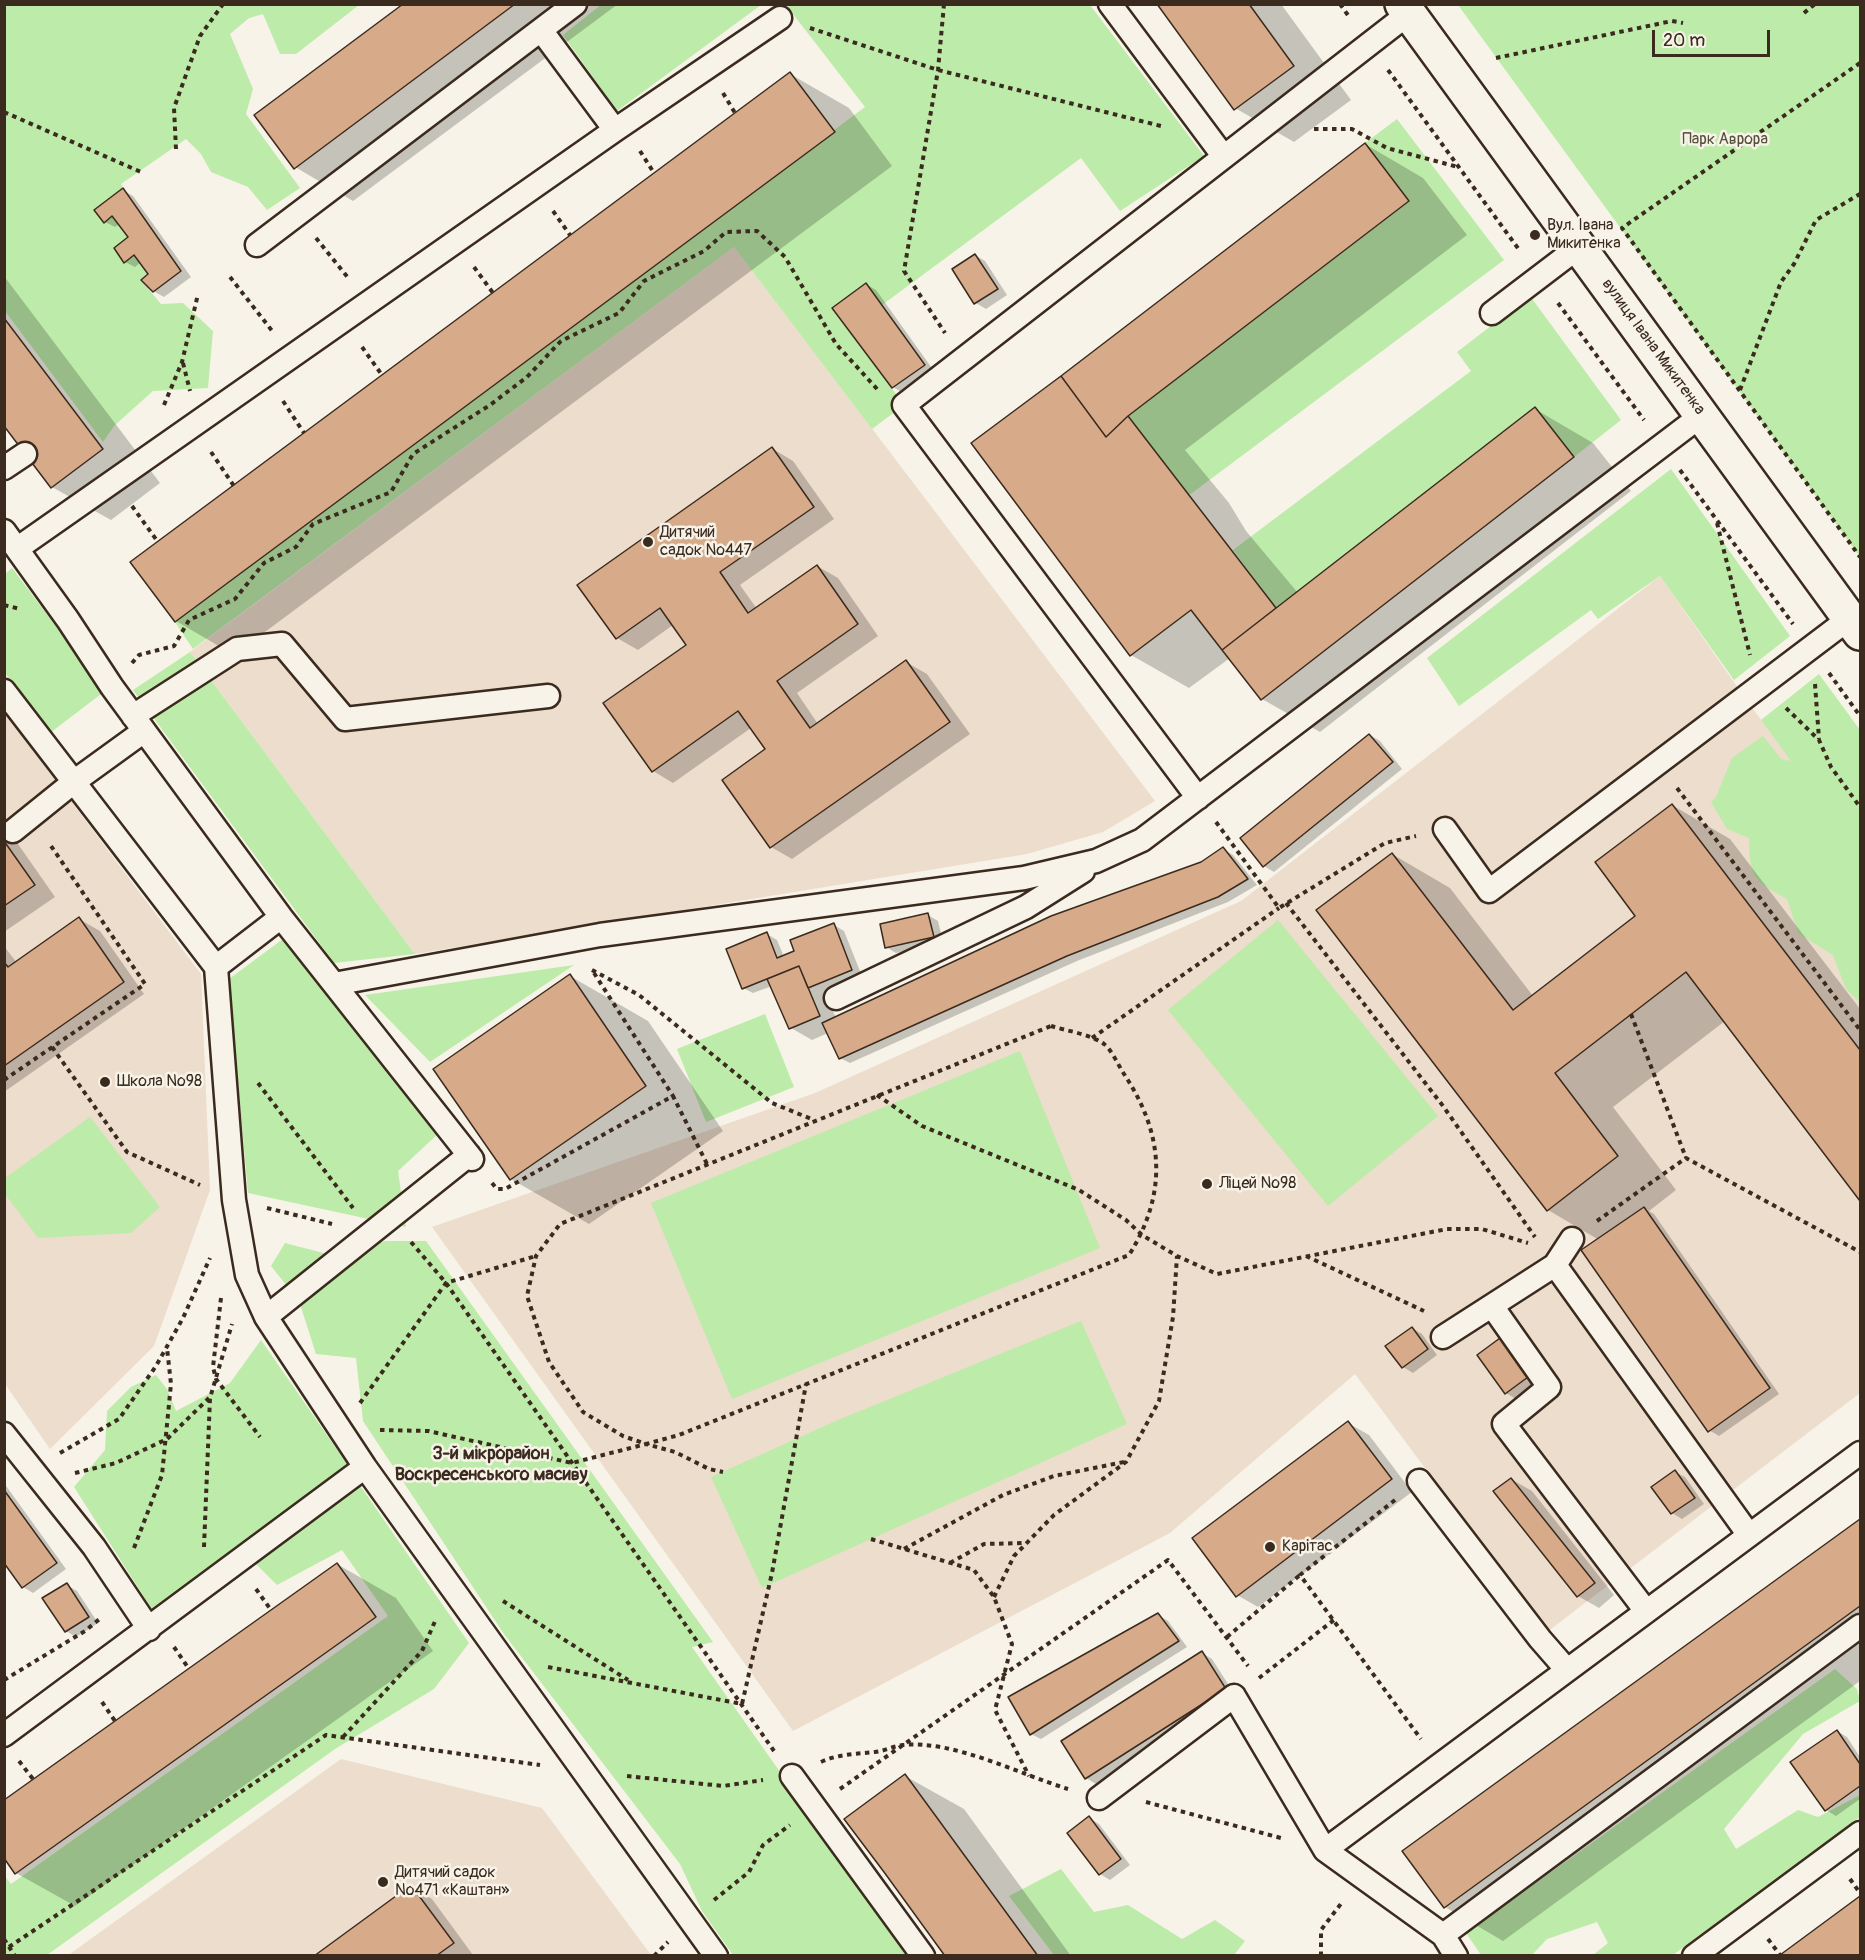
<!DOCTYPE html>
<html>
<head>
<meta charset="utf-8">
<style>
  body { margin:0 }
  #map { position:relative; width:1865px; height:1960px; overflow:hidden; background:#f7f3e8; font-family:Pangolin,sans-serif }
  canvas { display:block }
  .frame { position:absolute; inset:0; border:6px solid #3b2a1e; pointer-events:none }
  .scale { position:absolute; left:1652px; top:30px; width:118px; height:27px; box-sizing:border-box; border:3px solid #3b2a1e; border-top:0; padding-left:8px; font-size:18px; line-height:21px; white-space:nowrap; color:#3b2a1e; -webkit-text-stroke:4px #f7f3e8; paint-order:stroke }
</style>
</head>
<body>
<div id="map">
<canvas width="1865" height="1960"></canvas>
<div class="frame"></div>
<div class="scale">20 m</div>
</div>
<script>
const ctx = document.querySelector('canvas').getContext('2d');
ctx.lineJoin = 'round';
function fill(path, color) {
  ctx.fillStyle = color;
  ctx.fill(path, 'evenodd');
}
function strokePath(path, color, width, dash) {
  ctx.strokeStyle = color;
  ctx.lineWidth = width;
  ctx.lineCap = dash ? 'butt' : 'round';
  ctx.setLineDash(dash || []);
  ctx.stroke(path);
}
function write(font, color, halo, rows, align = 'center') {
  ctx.font = font + ' Pangolin,sans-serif';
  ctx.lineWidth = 5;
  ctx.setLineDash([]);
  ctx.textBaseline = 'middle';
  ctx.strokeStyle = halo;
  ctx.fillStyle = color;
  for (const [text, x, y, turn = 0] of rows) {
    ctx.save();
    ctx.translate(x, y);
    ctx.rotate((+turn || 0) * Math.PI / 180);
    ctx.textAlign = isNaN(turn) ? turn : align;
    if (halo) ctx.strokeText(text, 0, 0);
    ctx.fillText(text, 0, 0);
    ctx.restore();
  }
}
fill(new Path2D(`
  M734,247L1155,801L1103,832L1027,854L415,954L190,652Z
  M1660,576L1745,698L1860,854V1393L1547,1632L1355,1374L1170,1533L793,1731L432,1227L815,1093L1241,901Z
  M4,712L201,974L210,1190L154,1346L50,1449L5,1384Z
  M341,1759L542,1808L651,1955L67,1956Z`), '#edddcc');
fill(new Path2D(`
  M602,4H761V5L617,111L563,35Z
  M5,5H359L296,54H280L263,14L249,18L230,34L253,89L246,114L300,188L267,210L248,187L211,172L201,154L186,139L121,184L123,188L95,210L104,223L112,216L128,237L114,249L124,262L134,255L148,274L141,280L161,304L183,303L213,331L208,388L153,391L115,425L103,442L5,311Z
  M786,5H1090L1204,156L1120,211L1081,158L882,305L866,283L833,308L904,405L872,429L734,247L193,649L175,622L865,107Z
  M1458,5H1860V557Z
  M1397,119L1504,260L1188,496L1128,416L1409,202L1365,143Z
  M1530,296L1621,420L1574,457L1512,427L1276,608L1233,550L1471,371L1457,352Z
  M1671,469L1790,636L1734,680L1660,576L1598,619L1591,610L1459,706L1427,658Z
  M12,568L105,691L50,733L5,673V574Z
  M190,652L415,954L334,963L133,690Z
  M1819,674L1860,730V1002L1846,989L1833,955L1799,934L1787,899C1752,880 1750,878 1749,838L1727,829L1711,802L1716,797L1732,758L1763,736L1781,759L1791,761L1761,720Z
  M1278,920L1438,1116L1328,1206L1168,1010Z
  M283,939L438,1134L398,1171L406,1227L248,1193L229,979Z
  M574,965L430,1062L365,995Z
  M765,1014L794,1087L706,1122L677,1049Z
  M1020,1051L1100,1248L732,1399L651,1203Z
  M90,1117L160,1207L131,1233L38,1238L5,1194V1178Z
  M386,1241H426L713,1642L692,1647L909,1955H733L702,1911L680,1864L504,1634L363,1421L356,1358L316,1354L299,1301L271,1266L285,1243L327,1254Z
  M1081,1321L1127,1424L762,1588L711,1477L838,1420Z
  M261,1340L347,1464L153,1611L74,1487L105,1450L107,1411L131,1387L156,1375L167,1389L176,1411L230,1383Z
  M359,1484L469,1643L434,1689L335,1749L47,1955H5L4,1875L11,1884L388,1616L342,1550L277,1585L255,1563Z
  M1835,1669L1857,1689L1860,1701L1803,1734L1724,1829L1736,1849L1798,1810L1818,1817L1860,1795V1817L1673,1955H1593L1608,1943L1597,1922L1547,1939L1532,1955H1481L1466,1933Z
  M1061,1869L1094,1912L1128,1905L1182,1939L1215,1920L1245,1941L1234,1955H1054L1009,1896Z`), '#bdeba9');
fill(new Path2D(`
  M406,4H618L353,201L295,167Z
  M1159,4H1281L1351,100L1294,142L1235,108Z
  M790,74L849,108L892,166L234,655L176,621Z
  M1365,144L1423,178L1467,235L1185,450L1229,503L1246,531L1298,593L1535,409L1593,443L1631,491L1320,732L1262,699L1230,658L1189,688L1131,655L973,444Z
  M123,190L133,196L191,277L164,297L153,291L150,274L141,262L135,267L125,262L130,238L120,224L115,227L105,222Z
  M975,255L985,261L1007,295L986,309L976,303Z
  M4,276L160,483L111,520L52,487L4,423Z
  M866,284L876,290L934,371L903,393L893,387Z
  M773,449L793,461L834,519L740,585L757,609L817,566L838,578L878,636L797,693L818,724L906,662L927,674L970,734L792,859L771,847L767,750L751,728L673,783L653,771L688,645L673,625L638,650L617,638Z
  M1370,735L1380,741L1402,769L1274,872L1264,866Z
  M1672,805L1730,839L1860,1009V1198L1725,1021L1613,1107L1676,1190L1649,1211L1654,1214L1779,1394L1719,1436L1709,1430L1599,1240L1548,1210L1392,854L1450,888L1533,996L1638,916Z
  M4,830L11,834L55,897L4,932Z
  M1223,849L1233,855L1257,885L1228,902L1077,961L850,1063L840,1058L828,1033L812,1040L791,1028L772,986L753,993L743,988L767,934L777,940L784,957L796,952L834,925L844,931L862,976L824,991L836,1018L1202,864Z
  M928,915L938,921L943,942L896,953L886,947Z
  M79,919L100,931L144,994L4,1092V946L17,963Z
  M570,976L648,1021L723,1131L589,1224L511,1179Z
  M1412,1328L1422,1334L1437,1355L1413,1373L1403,1367Z
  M1500,1340L1510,1346L1537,1383L1516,1399L1506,1393Z
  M1348,1423L1369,1435L1412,1492L1258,1607L1237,1595Z
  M1675,1472L1685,1477L1704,1504L1682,1519L1672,1513Z
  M1511,1479L1532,1491L1614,1595L1599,1608L1578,1596Z
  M4,1483L66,1569L33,1593L23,1587L4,1561Z
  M1860,1521V1681L1503,1941L1445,1907L1405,1852Z
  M337,1564L396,1598L433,1651L75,1906L16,1873Z
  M67,1585L77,1591L98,1623L76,1637L66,1631Z
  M1158,1615L1168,1621L1187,1647L1041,1739L1031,1734Z
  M1202,1653L1212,1659L1235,1695L1096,1784L1086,1778Z
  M1837,1731L1847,1737L1860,1757V1799L1836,1816L1826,1810L1792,1763Z
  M905,1776L964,1809L1071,1956H947Z
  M1089,1818L1099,1824L1130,1865L1110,1880L1100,1874L1069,1834Z
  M411,1887L432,1899L473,1955L317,1956Z
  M1860,1899V1956H1783Z`), '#0003');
const building = new Path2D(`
  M403,4H515L294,169L254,115Z
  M1157,4H1249L1294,66L1234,110Z
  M790,72L835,132L175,622L130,562Z
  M1365,143L1409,201L1128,416L1106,437L1061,376Z
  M123,188L181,271L153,292L141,280L148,274L134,255L124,263L114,248L128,237L112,216L104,223L94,210Z
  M975,254L998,289L974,304L952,269Z
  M866,283L925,365L892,388L832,308Z
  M4,318L103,449L51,488L4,426Z
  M1061,376L1106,437L1128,416L1276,608L1222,650L1191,610L1130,656L971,443Z
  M1535,407L1574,457L1261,700L1222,650Z
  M772,447L814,507L720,572L748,613L817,565L858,624L777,681L810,728L906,660L950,722L770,848L722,780L765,749L738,711L652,772L603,703L686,645L660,608L616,639L577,585Z
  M1369,734L1393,762L1263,867L1240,838Z
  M1672,804L1860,1050V1201L1686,972L1555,1073L1618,1156L1547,1211L1316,910L1392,853L1513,1010L1635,916L1595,862Z
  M4,841L35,885L4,906Z
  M1223,847L1248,879L1218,897L1067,956L839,1059L822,1023L1051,916L1201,862Z
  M928,913L934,937L885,948L880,924Z
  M79,917L124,982L4,1066V962L8,967Z
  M834,923L852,970L808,988L799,966L742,989L726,949L767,932L777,958L794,951L790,940Z
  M799,966L820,1016L789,1029L767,979Z
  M570,974L646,1086L510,1180L433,1069Z
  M1644,1207L1770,1388L1708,1432L1581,1250Z
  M1412,1327L1428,1349L1402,1368L1385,1346Z
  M1500,1338L1528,1377L1505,1394L1477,1355Z
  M1348,1421L1392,1479L1236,1597L1192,1538Z
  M1675,1470L1695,1498L1671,1514L1651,1487Z
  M1511,1478L1595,1583L1577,1597L1493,1491Z
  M4,1490L57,1563L22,1588L4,1563Z
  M1860,1519V1606L1444,1908L1402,1851Z
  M337,1563L376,1617L15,1874L4,1858V1800Z
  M67,1583L89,1617L65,1632L42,1598Z
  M1158,1613L1179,1641L1030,1735L1008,1697Z
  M1202,1651L1226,1689L1085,1779L1061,1741Z
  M1837,1730L1860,1764V1786L1825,1811L1790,1762Z
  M905,1774L1038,1956H945L884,1872L844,1819Z
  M1089,1816L1121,1859L1099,1875L1067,1833Z
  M411,1885L454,1943L436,1956H314Z
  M1860,1896V1956H1779L1780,1955Z`);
fill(building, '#d7aa89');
strokePath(building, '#3b2a1e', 1.5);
const lane = new Path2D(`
  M1110,4L1224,157
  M541,30L615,130
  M257,245L575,4
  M1492,313L1580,246
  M4,468L25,454
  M4,531L68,620L112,687L281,917L472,1159
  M18,548L615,130L780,18
  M4,691L216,967L234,1200L247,1275L266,1317L365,1467L716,1956
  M133,716L237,649L282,644L345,719L548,696
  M1198,798L904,405L1408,14
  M1445,829L1489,891L1850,618
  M13,831L75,781L144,731
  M216,967L281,917
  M334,984L600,935L1024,878L1096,861L1142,840L1702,415
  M836,998L1026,907L1083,871
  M1555,1265L1572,1239
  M1492,1306L1549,1387L1504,1424L1646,1611
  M266,1317L469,1155
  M1443,1337L1555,1265L1749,1535
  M4,1434L94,1547L149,1629
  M1419,1481L1540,1639L1567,1670
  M4,1735L365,1467
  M792,1776L923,1956
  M1099,1798L1234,1696L1325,1850L1443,1935L1456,1956
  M1325,1850L1860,1453
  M1443,1935L1860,1626
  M1694,1956L1860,1833`);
const street = new Path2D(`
  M1402,4L1860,633`);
strokePath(lane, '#3b2a1e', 27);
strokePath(street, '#3b2a1e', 38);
strokePath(new Path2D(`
  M944,4L938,70L904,271L945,333
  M1340,4L1350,18
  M1804,13L1815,4
  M810,28L938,70L1161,126
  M1496,58L1672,21L1683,23
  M1860,63L1622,228L1860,557
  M1388,70L1520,251
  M723,93L735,113
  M4,112L141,172
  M1314,129H1352L1387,148L1458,167
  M176,149L174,108L200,36L223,4
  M640,151L654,173
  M553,211L570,235
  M316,238L349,279
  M474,267L493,293
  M230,277L273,332
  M1558,303L1644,420
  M362,347L382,375
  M183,363L190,391
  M1740,390L1781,282L1794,264L1816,220L1860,194
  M283,401L304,433
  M164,405L182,362L198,294
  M211,452L234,486
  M1680,470L1793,624
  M132,506L158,542
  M1717,523L1750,655
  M4,605L20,609
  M132,663L139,655L174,646L189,620L235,599L264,563L296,547L313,524L391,492L413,454L490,405L527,377L561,341L619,313L644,281L704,251L726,232L757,231L785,257L836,344L878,390
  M1829,673L1860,716
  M1815,684L1819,739
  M1786,708L1819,740L1831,767L1860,807
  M1677,788L1860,1030
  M1216,822L1279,908L1385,843L1416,836
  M1286,903L1443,1106L1535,1237
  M592,970L639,995L772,1103L814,1120
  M594,973L673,1096
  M1631,1014L1686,1158
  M1051,1026C1067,1031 1090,1034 1104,1044C1112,1050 1118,1065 1124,1074C1164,1134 1168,1193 1129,1255L679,1435L646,1444L623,1436L583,1412L549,1362L527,1296L536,1256L560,1224Z
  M1092,1038L1279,908
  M52,1047L127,1152L200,1185
  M4,1080L145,984L49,843
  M258,1083L353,1208
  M877,1095L922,1126L1079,1190L1126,1220L1142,1235L1177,1256L1217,1274L1447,1229H1482L1528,1243
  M492,1183L497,1189H505L673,1096L707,1164
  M267,1208L332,1224
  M1597,1221L1686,1158L1860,1252
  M411,1242L446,1283L774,1751
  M1306,1256L1424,1311
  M221,1298L213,1367L216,1379L260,1437
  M360,1403L446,1283L536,1256
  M380,1430L428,1431L572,1463L646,1444L675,1452L709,1469L723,1472
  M60,1453L119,1419L156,1366L183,1318L210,1258
  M75,1473L116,1463L167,1439L209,1398
  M1395,1500L1300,1575L1421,1739
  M871,1539L974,1570L994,1597L1012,1644L995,1710L1029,1776
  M204,1547L210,1398L232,1324
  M134,1548L162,1475L171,1384L167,1348
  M904,1549L1003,1495L1054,1476L1124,1462
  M950,1563L984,1544L1026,1543
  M256,1589L271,1610
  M994,1597L1014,1556L1054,1515L1126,1462L1159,1401L1173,1317L1177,1256
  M503,1601L628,1680
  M1227,1637L1300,1575
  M174,1647L189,1669
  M548,1667L742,1704L772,1573L806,1384
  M1259,1678L1334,1620
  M4,1680L85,1631L102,1617
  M102,1702L115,1721
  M343,1737L422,1651L436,1619
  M19,1761L33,1779
  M821,1762C838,1754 857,1754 875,1752C885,1751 893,1746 903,1745C954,1740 1019,1774 1068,1789
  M627,1776L723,1786L763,1780
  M840,1789L1168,1560L1248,1666
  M1146,1802L1281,1838
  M1850,1879L1860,1893
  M714,1900L749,1872L763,1845L790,1825
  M4,1939L15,1956
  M1768,1939L1780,1955
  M9,1947L326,1735L540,1765
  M654,1956L668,1942
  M1321,1956V1930L1343,1901`), '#3b2a1e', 4, [4.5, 4.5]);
strokePath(lane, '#f7f3e8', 22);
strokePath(street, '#f7f3e8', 33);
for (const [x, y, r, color] of [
  [1535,235,6,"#3b2a1e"],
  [648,542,6,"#3b2a1e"],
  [105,1082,6,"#3b2a1e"],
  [1207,1184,6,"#3b2a1e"],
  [1270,1547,6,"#3b2a1e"],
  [383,1882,6,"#3b2a1e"]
]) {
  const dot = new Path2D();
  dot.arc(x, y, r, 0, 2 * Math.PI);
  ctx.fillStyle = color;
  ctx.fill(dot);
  strokePath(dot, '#f7f3e8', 2);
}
write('16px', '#55513a', '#f7f3e8', [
  ["Парк Аврора",1725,140]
]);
write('16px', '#3b2a1e', '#f7f3e8', [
  ["Вул. Івана",1547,226],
  ["Микитенка",1547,244],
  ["Дитячий",660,533],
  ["садок №447",660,551],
  ["Школа №98",117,1082],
  ["Ліцей №98",1219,1184],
  ["Карітас",1282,1547],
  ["Дитячий садок",395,1873],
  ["№471 «Каштан»",395,1891]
], 'left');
write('16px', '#3b2a1e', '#f7f3e8', [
  ["вулиця Івана Микитенка",1653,347,54]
]);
write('bold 18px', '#3b2a1e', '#f7f3e8', [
  ["3-й мікрорайон",491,1454],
  ["Воскресенського масиву",491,1475]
]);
</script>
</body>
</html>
